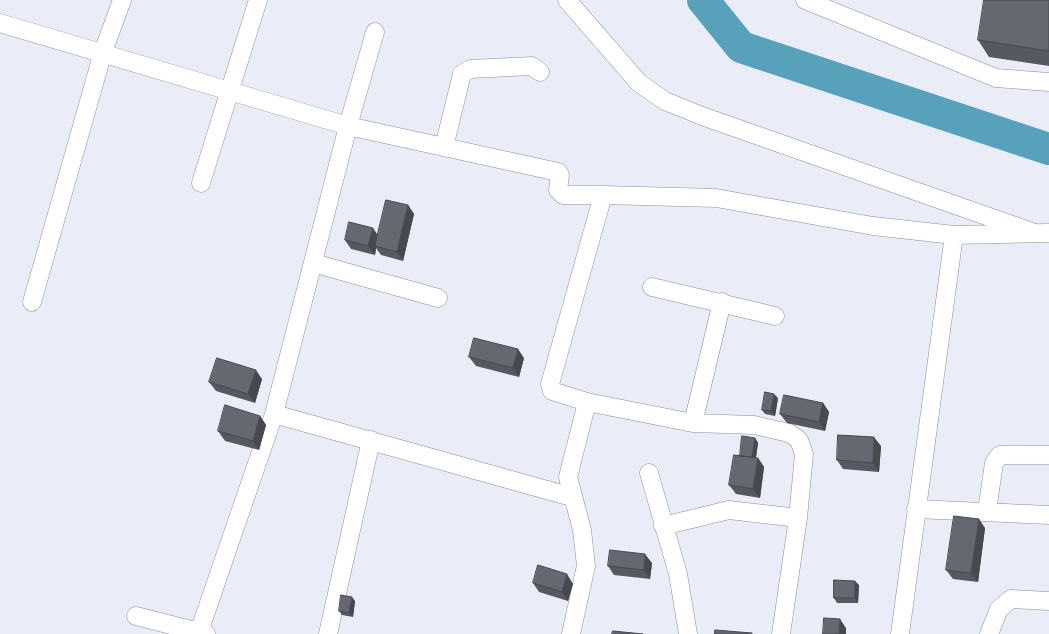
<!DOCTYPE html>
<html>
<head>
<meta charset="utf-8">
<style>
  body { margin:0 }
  canvas { display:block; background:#eaedf8 }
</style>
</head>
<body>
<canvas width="1049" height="634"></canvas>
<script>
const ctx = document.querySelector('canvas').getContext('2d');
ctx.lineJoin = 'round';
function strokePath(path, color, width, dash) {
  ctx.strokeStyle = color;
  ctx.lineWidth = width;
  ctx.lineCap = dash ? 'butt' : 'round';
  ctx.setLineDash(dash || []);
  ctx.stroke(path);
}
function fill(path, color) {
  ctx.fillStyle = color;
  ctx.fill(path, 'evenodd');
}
strokePath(new Path2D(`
  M703,0L741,47L1049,149`), '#58a1bb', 32);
const minor = new Path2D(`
  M567,0L639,83L665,101L702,116L1032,232
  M805,0L996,78L1049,82
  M0,23L348,126L558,172L560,175L558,190L563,195H603L550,384L552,391L587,402L568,477L582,530L586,566L571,634
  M444,147L462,74L470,69L532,66L540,72
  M201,183L258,0
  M603,195L716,198L873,226L954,235L1049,233
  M313,263L438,298
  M652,287L775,316
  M32,302L103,52L122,0
  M587,402L693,423L754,425L789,433L799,440L804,454L798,518L781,634
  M274,414L572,497
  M693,423L722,302
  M649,473L678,574L688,634
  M916,509L1049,515
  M987,511L994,463L1000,455H1049
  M663,526L729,510L798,518
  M136,616L199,632
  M206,634L199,632L274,414L348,126L375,32
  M328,634L371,440
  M900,634L954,235
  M989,634L999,609L1011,599L1049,601`);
strokePath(minor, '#898d97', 19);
strokePath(minor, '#fff', 18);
fill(new Path2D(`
  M1049,0V66L989,57L978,40Z
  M408,205L414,214L403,261L381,255L376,248L375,255L351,249L345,240L378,235Z
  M469,357L524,358L519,377L476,366Z
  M262,379L255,403L216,391L209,382Z
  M778,398L775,416L765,414L762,410Z
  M823,403L829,412L825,431L787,423L780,414Z
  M260,416L266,425L259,450L225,441L218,431Z
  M755,438L758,443L756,458H758L764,467L760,498L736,494L729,485L740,456Z
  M881,446L879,472L843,469L837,460Z
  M985,528L978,582L953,579L946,570Z
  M652,563L650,579L614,575L608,566Z
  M533,583L573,584L568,601L539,592Z
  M859,585L858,603H837L834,598Z
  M355,601L353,617L342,615L339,611Z`), '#575961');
fill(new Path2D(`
  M408,205L414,214L403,261L397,252Z
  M373,228L379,237L375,246L376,248L375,255L368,246Z
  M518,349L524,358L519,377L513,368Z
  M256,370L262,379L255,403L248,394Z
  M774,394L778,398L775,416L771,411Z
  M823,403L829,412L825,431L819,422Z
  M260,416L266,425L259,450L253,441Z
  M874,437L881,446L879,472L873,463Z
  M755,438L758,443L755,463L752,459Z
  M758,458L764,467L760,498L753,489Z
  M979,519L985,528L978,582L971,573Z
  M645,554L652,563L650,579L644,570Z
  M567,574L573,584L568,601L562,592Z
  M855,581L859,585L858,603L855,598Z
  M352,597L355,601L353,617L349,613Z
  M840,619L846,628V634H839Z`), '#47494f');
const building = new Path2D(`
  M984,0H1049V51L978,40Z
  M386,200L408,205L397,252L375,246Z
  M349,222L373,228L368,246L345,240Z
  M474,338L518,349L513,368L469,357Z
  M217,358L256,370L248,394L209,382Z
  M765,392L774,394L771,411L762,410Z
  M784,395L823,403L819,422L780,414Z
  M225,405L260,416L253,441L218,431Z
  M838,435L874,437L873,463L837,460Z
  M742,436L755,438L752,457L740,456Z
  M734,455L758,458L753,489L729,485Z
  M954,516L979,519L971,573L946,570Z
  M610,550L645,554L644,570L608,566Z
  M538,565L567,574L562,592L533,583Z
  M834,580L855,581V598H834Z
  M341,595L352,597L349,613L339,611Z
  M824,618L840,619L839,634H823Z
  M715,630L752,633V634H715Z
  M613,631L643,634H612Z`);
fill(building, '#656871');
strokePath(building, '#47494f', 1);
</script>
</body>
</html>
